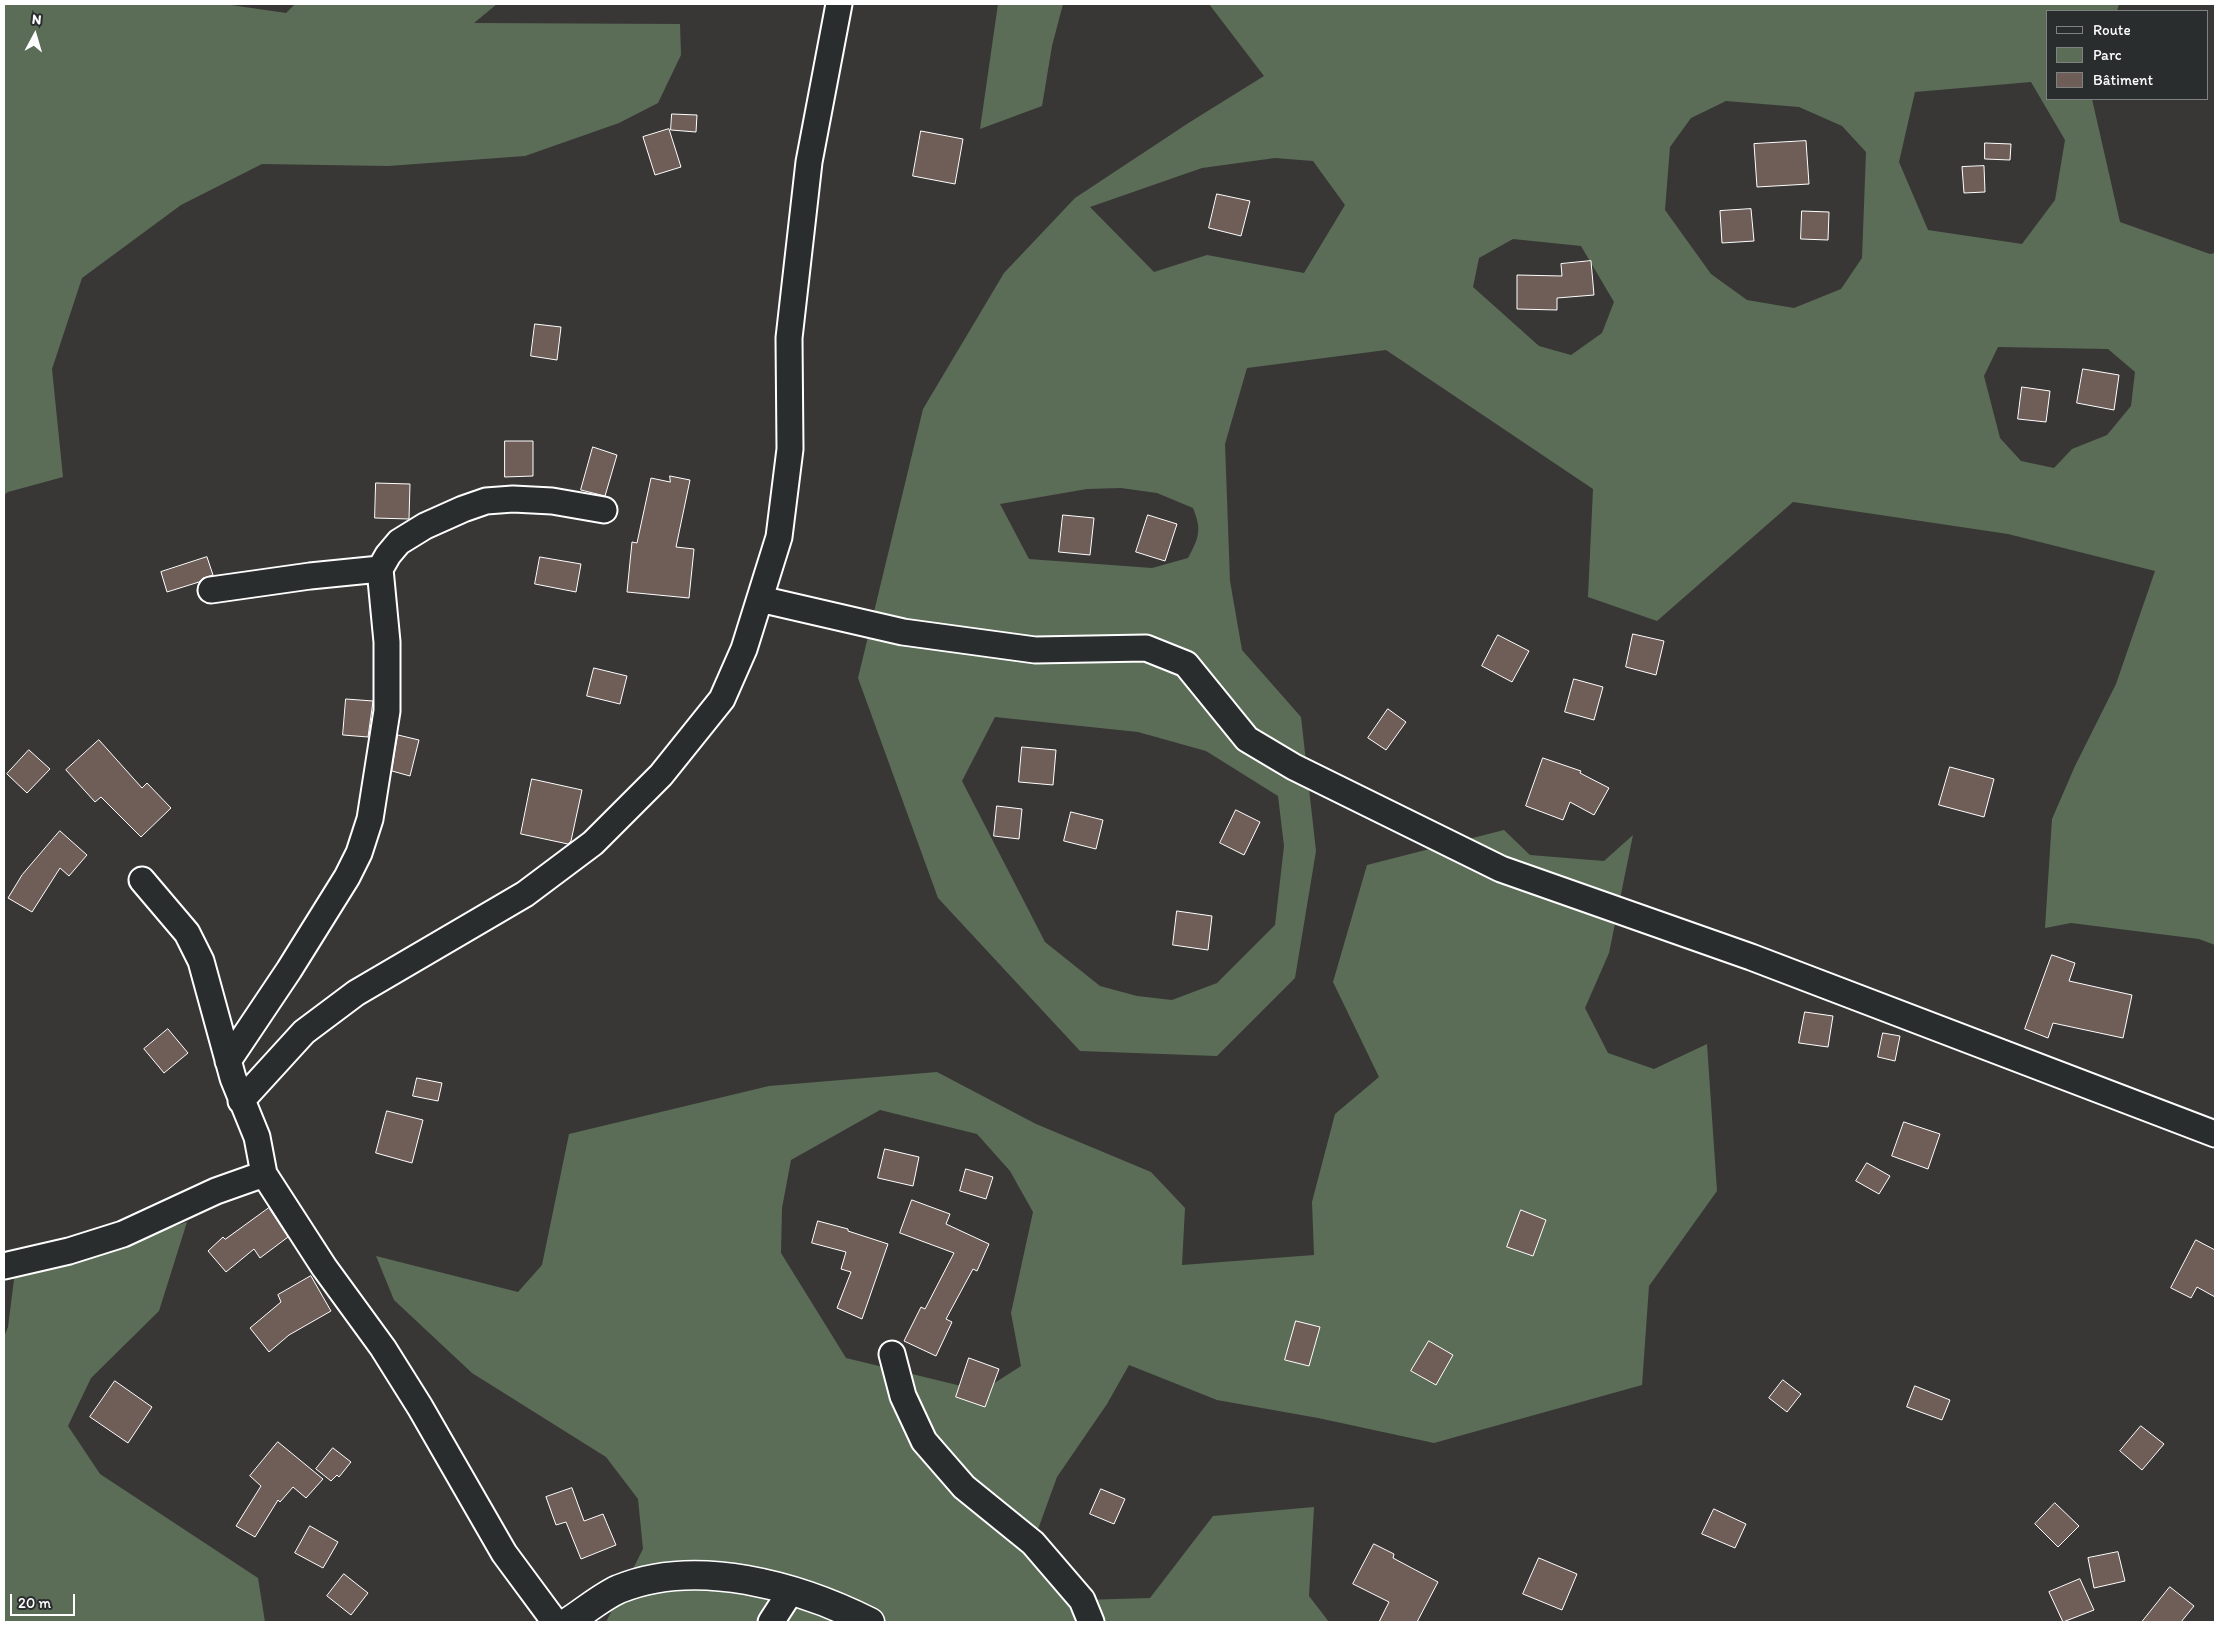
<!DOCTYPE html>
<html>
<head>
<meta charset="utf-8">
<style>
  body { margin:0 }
  #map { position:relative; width:2219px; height:1626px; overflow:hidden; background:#383736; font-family:Itim,sans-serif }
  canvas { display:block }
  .frame { position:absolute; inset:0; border:5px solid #fff; pointer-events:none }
  .legend { position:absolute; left:2046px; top:10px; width:162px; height:90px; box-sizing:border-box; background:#2a2d2e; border:1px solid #7f8182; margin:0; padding:6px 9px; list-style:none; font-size:15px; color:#fff }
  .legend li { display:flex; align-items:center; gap:10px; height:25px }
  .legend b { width:25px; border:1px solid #7f8182 }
  .north { position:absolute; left:10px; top:10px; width:50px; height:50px; -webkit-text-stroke:4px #2a2d2e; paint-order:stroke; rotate:6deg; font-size:14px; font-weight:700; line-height:20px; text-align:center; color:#fff }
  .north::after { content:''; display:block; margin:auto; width:18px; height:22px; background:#fff; clip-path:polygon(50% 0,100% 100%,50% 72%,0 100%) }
  .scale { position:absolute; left:10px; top:1594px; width:65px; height:22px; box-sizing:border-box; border:2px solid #fff; border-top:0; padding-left:6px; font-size:15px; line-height:18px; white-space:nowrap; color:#fff; -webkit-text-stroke:4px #2a2d2e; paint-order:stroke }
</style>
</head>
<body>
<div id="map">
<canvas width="2219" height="1626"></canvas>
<div class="frame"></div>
<ul class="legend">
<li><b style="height:6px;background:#2a2d2e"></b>Route</li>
<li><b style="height:14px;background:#5b6d57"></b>Parc</li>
<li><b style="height:14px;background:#6f5d58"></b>Bâtiment</li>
</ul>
<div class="north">N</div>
<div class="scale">20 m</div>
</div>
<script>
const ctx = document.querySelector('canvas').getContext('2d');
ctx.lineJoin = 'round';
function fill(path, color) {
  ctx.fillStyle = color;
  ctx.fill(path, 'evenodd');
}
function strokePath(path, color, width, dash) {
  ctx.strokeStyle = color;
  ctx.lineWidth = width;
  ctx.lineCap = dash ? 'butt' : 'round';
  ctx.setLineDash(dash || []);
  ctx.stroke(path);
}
fill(new Path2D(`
  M4,4H224L286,13L295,4H497L474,23L680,24L681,55L658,103L619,123L525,156L388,166L262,164L181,205L82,278L52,369L63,477L8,492L4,495Z
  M998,4H1063L1052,46L1042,106L980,129Z
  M1209,4H2119L2117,11H2048V99H2092L2120,222L2210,254L2215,253V945L2199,939L2071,923L2045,928L2052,819L2075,766L2116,684L2155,571L2008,534L1793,502L1657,621L1588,597L1593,489L1386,350L1247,368L1225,444L1230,581L1242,650L1301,717L1316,851L1295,978L1217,1056L1080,1051L938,898L858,678L923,409L1004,273L1075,198L1190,122L1264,76ZM2031,82L2065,140L2055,200L2022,244L1928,230L1899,162L1915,92ZM1726,101L1799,107L1842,126L1866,152L1862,258L1841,289L1794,308L1747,300L1711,274L1665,210L1670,147L1691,118ZM1275,158L1313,161L1345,205L1304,273L1207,255L1154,272L1090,207L1202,168ZM1513,239L1581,246L1614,302L1602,333L1571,355L1539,346L1473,287L1479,258ZM1998,347L2108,349L2135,372L2131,406L2107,435L2072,449L2054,468L2021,461L2000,438L1984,376ZM1121,488L1157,493L1193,508C1202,530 1199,538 1188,558L1152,568L1029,559L1000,504L1087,489ZM995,717L1138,732L1206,751L1278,796L1284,846L1275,925L1217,983L1172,1000L1137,996L1100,986L1045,942L962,781Z
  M1504,830L1530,855L1604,861L1633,835L1609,953L1585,1008L1608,1053L1654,1069L1707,1044L1717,1191L1649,1286L1642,1385L1434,1443L1318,1418L1217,1400L1129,1365L1107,1404L1057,1477L1033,1543L1082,1600L1150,1598L1213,1516L1314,1507L1309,1596L1329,1622H606L643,1549L638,1499L606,1457L472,1373L394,1300L376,1256L518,1292L542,1265L569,1134L769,1086L937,1072L1036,1124L1151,1172L1185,1208L1182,1265L1314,1255L1312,1202L1335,1114L1379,1077L1333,982L1367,865ZM880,1110L977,1134L1010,1171L1033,1212L1011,1313L1021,1366L982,1391L846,1358L781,1253L782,1208L791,1160Z
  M187,1222L159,1311L91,1378L68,1426L100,1474L258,1578L265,1622H4V1337L8,1327L16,1264L144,1237Z`), '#5b6d57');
const building = new Path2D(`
  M672,114L697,115L696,132L671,130Z
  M669,129L681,167L655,175L643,137Z
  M921,131L963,139L955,184L913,176Z
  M1806,141L1809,184L1757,187L1754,144Z
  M1985,143L2011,144L2010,160L1985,159Z
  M1984,166L1985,192L1964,193L1962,167Z
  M1217,194L1250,201L1241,236L1209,228Z
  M1751,209L1754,241L1722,243L1720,211Z
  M1802,211L1829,212L1828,240L1801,239Z
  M1591,261L1594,295L1557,298V310L1517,309V275L1562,276L1561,264Z
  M535,324L561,327L557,360L531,356Z
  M2083,369L2119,375L2114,410L2077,403Z
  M2022,387L2050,391L2046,422L2018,419Z
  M505,441H533V476L505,477Z
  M593,447L617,455L605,496L581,490Z
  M670,476L690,480L676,547L694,549L689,598L627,592L632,542L637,543L651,478L670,482Z
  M376,483L410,484L409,519L375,518Z
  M1063,515L1094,518L1090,555L1059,552Z
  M1148,515L1177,524L1165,561L1136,552Z
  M207,557L213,575L203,578L199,582L167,592L161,572Z
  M540,557L581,564L576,592L535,584Z
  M1633,634L1664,641L1656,675L1626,667Z
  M1498,635L1529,651L1512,682L1482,666Z
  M594,668L627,676L620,704L587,696Z
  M1574,679L1603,687L1594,720L1565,712Z
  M346,699L373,701L368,737L343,735Z
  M1388,709L1406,722L1386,750L1368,738Z
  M398,735L419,740L410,776L392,771Z
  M99,740L142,788L147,783L171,808L141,837L101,797L95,802L66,770Z
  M1022,747L1056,750L1053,785L1019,782Z
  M29,750L50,769L27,793L7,774Z
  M1543,758L1581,771L1580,773L1609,788L1594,815L1570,802L1563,820L1526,806Z
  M1950,767L1994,779L1984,817L1939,805Z
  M532,779L582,790L571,841L568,844L521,834Z
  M997,806L1022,809L1019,839L994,836Z
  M1236,810L1260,822L1244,855L1220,843Z
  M1071,812L1103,820L1096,849L1064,841Z
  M60,831L87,855L69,876L60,868L32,912L8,898L22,875Z
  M1177,911L1212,916L1208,950L1173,945Z
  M2052,955L2075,963L2069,981L2132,995L2123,1038L2053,1023L2048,1038L2025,1029Z
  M1805,1012L1833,1016L1828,1047L1799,1043Z
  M168,1029L188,1053L164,1073L144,1049Z
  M1883,1033L1900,1036L1895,1061L1878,1057Z
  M417,1078L442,1083L438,1101L413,1096Z
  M387,1111L423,1120L412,1163L376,1153Z
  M1904,1122L1940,1134L1928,1169L1892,1156Z
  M885,1149L919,1157L913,1186L878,1178Z
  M1867,1163L1890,1176L1879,1194L1856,1181Z
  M966,1169L993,1177L986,1199L960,1191Z
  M912,1200L950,1214L946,1224L989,1244L977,1271L973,1269L946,1319L952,1322L936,1356L904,1341L921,1307L925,1309L954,1253L900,1233Z
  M269,1208L288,1237L260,1258L254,1249L226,1272L208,1251L223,1237L225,1239Z
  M1521,1210L1546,1220L1533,1256L1507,1247Z
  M818,1221L848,1229V1231L888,1244L862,1319L837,1308L851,1272L841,1269L846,1252L812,1243Z
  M2196,1240L2215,1250V1297L2197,1287L2191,1298L2171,1288Z
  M311,1276L331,1311L289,1335L269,1352L250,1328L281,1302L278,1295Z
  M1296,1321L1320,1327L1309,1366L1285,1360Z
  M1429,1341L1453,1355L1436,1385L1411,1371Z
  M969,1358L999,1369L985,1407L956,1397Z
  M1783,1380L1801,1394L1787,1412L1769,1398Z
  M115,1381L152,1407L128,1443L90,1417Z
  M1915,1386L1950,1400L1942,1420L1907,1407Z
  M2141,1426L2164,1444L2142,1470L2120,1451Z
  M278,1442L323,1479L306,1498L293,1487L280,1502L278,1500L255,1537L236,1526L261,1486L250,1476Z
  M333,1448L351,1462L339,1477L337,1475L331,1481L316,1469Z
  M572,1488L584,1521L603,1514L616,1545L581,1559L566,1522L556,1525L546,1497Z
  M1101,1489L1125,1499L1114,1524L1090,1514Z
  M2055,1503L2079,1526L2058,1547L2035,1524Z
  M1714,1509L1746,1524L1735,1548L1702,1534Z
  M310,1526L338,1542L323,1568L295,1553Z
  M1374,1544L1394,1554L1393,1558L1438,1582L1417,1622H1379L1389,1602L1353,1584Z
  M2118,1552L2125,1581L2094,1588L2088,1558Z
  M1539,1558L1577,1574L1562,1610L1523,1594Z
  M344,1574L368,1593L351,1615L327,1596Z
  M2080,1579L2094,1610L2063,1622L2049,1592Z
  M2170,1587L2194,1606L2181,1622H2142Z`);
fill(building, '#6f5d58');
strokePath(building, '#fff', 1);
const street = new Path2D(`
  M211,590L310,576L380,569
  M760,599L903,632L1035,650L1146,648L1186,664L1247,739L1294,767L1501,869L1751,957L2215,1134
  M142,880L187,933L201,961L233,1078L257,1137L264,1174L324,1267L383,1348L420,1407L504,1553L555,1622
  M228,1061L289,970L347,877L359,853L370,819L387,711V642L380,569L388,555L399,542L425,526L463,509L486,501L513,499L552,501L604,510
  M241,1101L304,1032L356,993L525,894L593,843L661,775L722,699L744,649L779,537L790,449L789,338L809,162L839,4
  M4,1266L69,1251L123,1234L216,1191L264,1174
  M892,1354L903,1396L924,1441L964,1487L1033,1543L1082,1600L1091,1622
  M771,1622L791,1591`);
const secondary = new Path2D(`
  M568,1622C584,1612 601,1597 619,1589C697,1557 798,1586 870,1622`);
strokePath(street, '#fff', 29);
strokePath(secondary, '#fff', 31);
strokePath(street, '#2a2d2e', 25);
strokePath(secondary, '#2a2d2e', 28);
</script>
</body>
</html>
